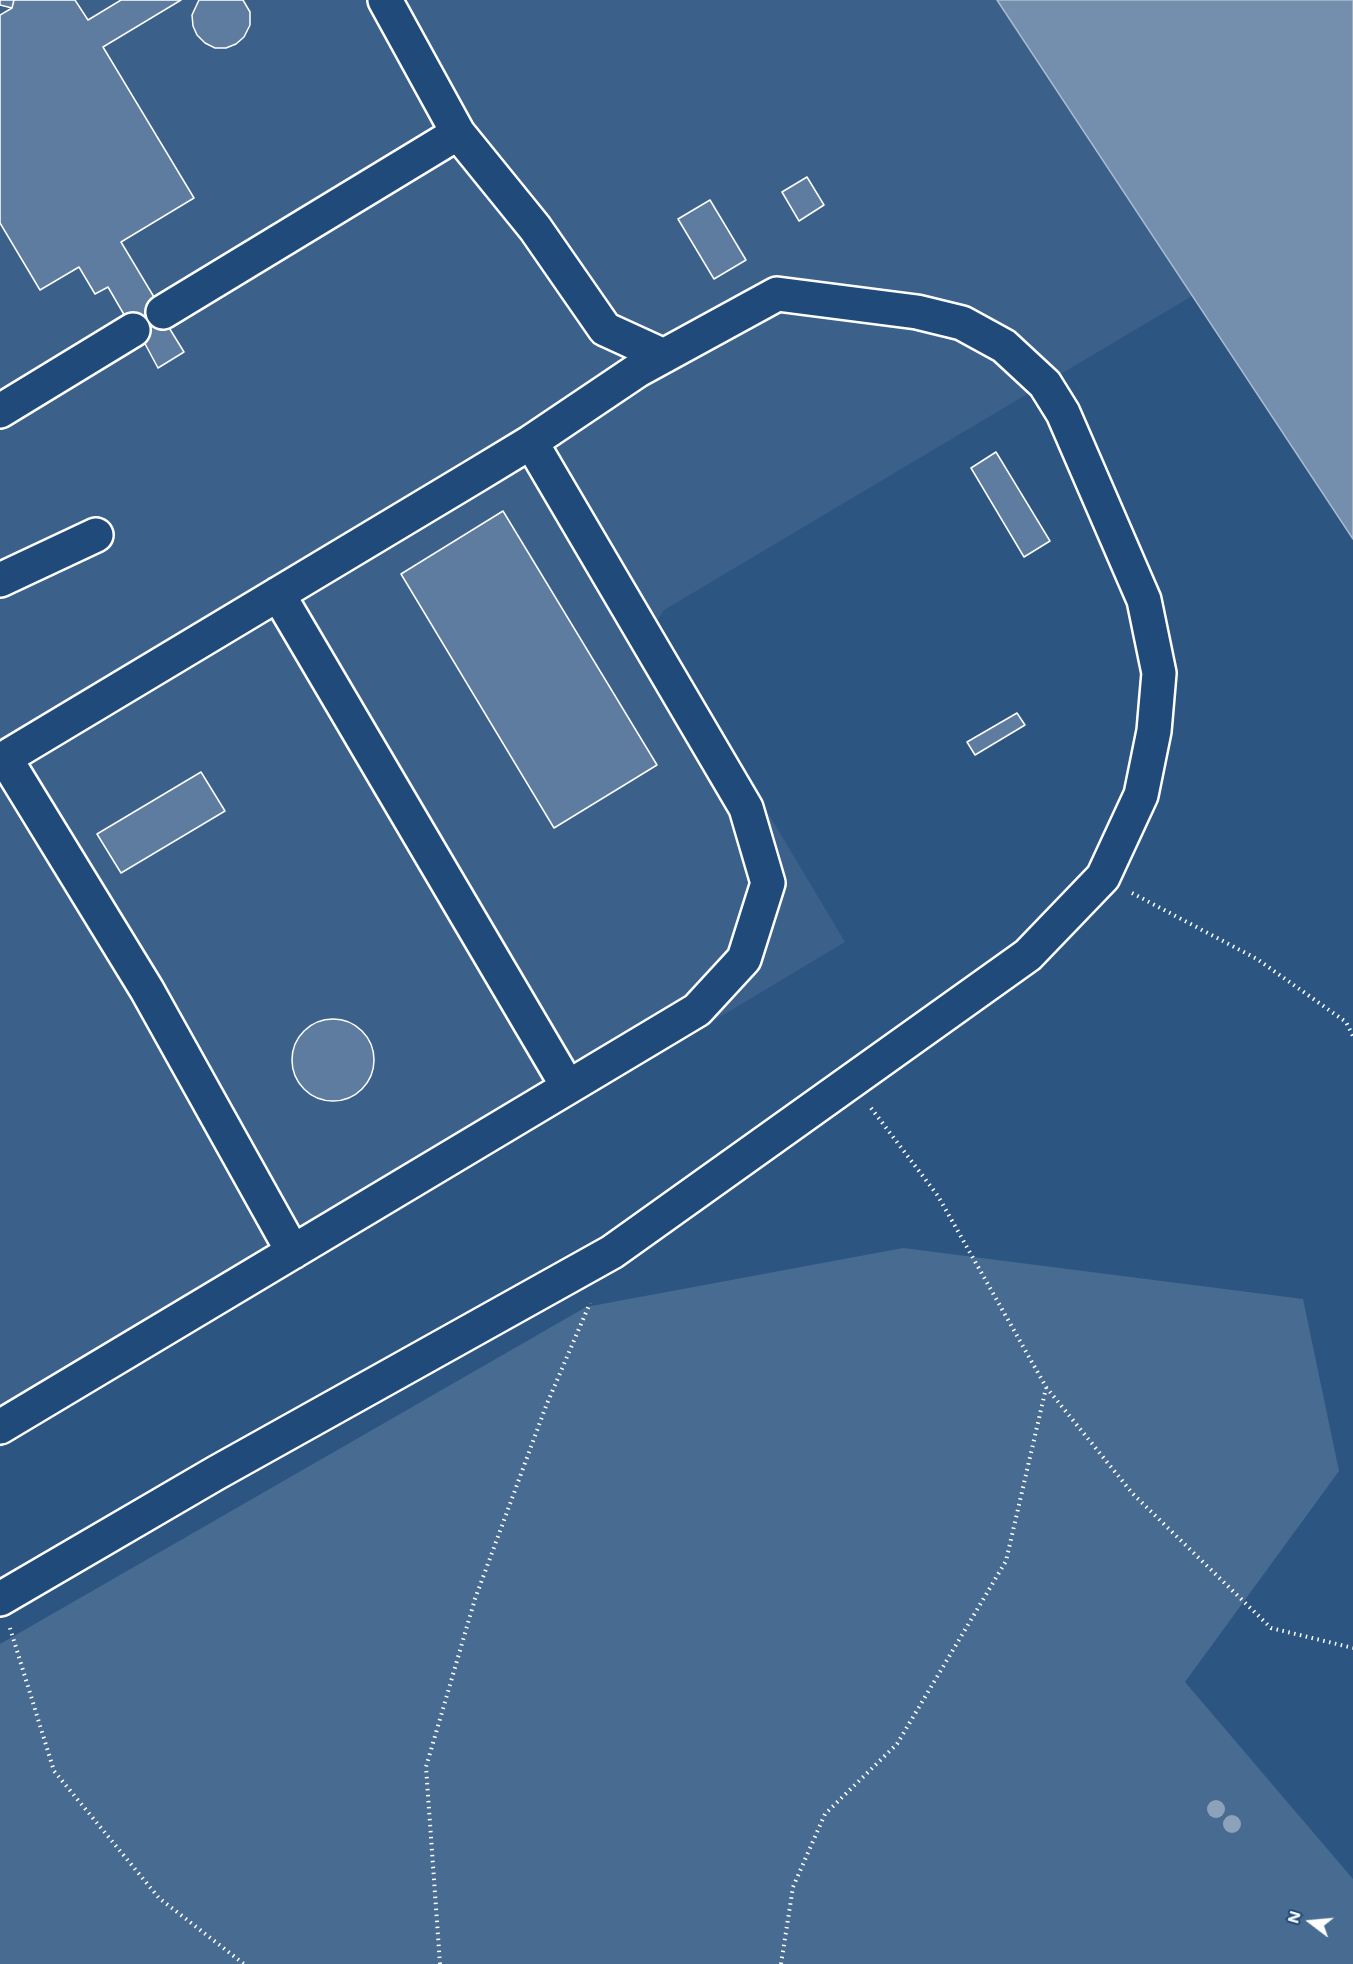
<!DOCTYPE html>
<html>
<head>
<meta charset="utf-8">
<style>
  body { margin:0 }
  #map { position:relative; width:1353px; height:1964px; overflow:hidden; background:#2c5582; font-family:Mali,sans-serif }
  canvas { display:block }
  .north { position:absolute; left:1281px; top:1892px; width:60px; height:60px; -webkit-text-stroke:4px #1f4a7a; paint-order:stroke; rotate:286deg; font-size:16px; font-weight:700; line-height:24px; text-align:center; color:#fff }
  .north::after { content:''; display:block; margin:auto; width:21px; height:27px; background:#fff; clip-path:polygon(50% 0,100% 100%,50% 72%,0 100%) }
</style>
</head>
<body>
<div id="map">
<canvas width="1353" height="1964"></canvas>
<div class="north">N</div>
</div>
<script>
const ctx = document.querySelector('canvas').getContext('2d');
ctx.lineJoin = 'round';
function fill(path, color) {
  ctx.fillStyle = color;
  ctx.fill(path, 'evenodd');
}
function strokePath(path, color, width, dash) {
  ctx.strokeStyle = color;
  ctx.lineWidth = width;
  ctx.lineCap = dash ? 'butt' : 'round';
  ctx.setLineDash(dash || []);
  ctx.stroke(path);
}
fill(new Path2D(`
  M0,0H997L1192,296L664,610L655,624L845,942L0,1448Z`), '#3b618b');
fill(new Path2D(`
  M903,1248L1303,1299L1339,1471L1185,1682L1353,1879V1964H0V1644L586,1307Z`), '#486b92');
const water = new Path2D(`
  M997,0H1353V539Z`);
fill(water, '#748fad');
strokePath(water, '#acbcce', 1.5);
const building = new Path2D(`
  M0,0H14L12,8L0,5Z
  M14,0H75L88,20L121,0H181L103,47L194,198L121,242L163,312L168,326L184,352L158,368L143,340L140,342L108,287L95,294L79,267L40,290L0,223V15L12,8Z
  M199,0H243L250,12V25L244,37L236,44L226,48H215L205,43L197,35L193,26L192,15Z
  M807,177L824,205L799,221L782,192Z
  M710,200L746,260L714,279L678,219Z
  M996,452L1050,541L1024,557L971,468Z
  M503,511L657,765L554,828L401,574Z
  M1017,713L1025,725L975,755L967,742Z
  M201,772L225,811L121,873L97,834Z
  M292 1060a41 41 0 1 1 82 0a41 41 0 1 1-82 0Z`);
fill(building, '#5e7c9f');
strokePath(building, '#fff', 1.5);
const minor = new Path2D(`
  M385,0L458,133L535,228L605,329L664,356
  M163,312L458,133
  M0,411L133,330
  M0,580L96,535
  M278,594L568,1087
  M5,758L147,990L293,1252
  M0,761L475,476L531,442L638,370L777,294L917,312L962,323L1004,346L1045,384L1063,413L1144,600L1159,673L1154,731L1141,795L1103,877L1028,955L612,1252L216,1473L0,1599
  M0,1427L697,1010L744,959L768,883L746,808L531,442`);
strokePath(minor, '#fff', 38);
strokePath(new Path2D(`
  M1132,893L1257,959L1346,1022L1353,1036
  M871,1108L938,1196L1046,1387L1133,1494L1271,1628L1353,1648
  M10,1628L54,1771L159,1898L244,1964
  M440,1964L426,1767L475,1599L546,1406L590,1303
  M781,1964L793,1887L825,1814L897,1744L1006,1561L1046,1388`), '#fff', 4, [1.5, 4.5]);
strokePath(minor, '#1f4a7a', 33);
ctx.fillStyle = '#8ca2bb';
for (const [x, y] of [
  [1216,1809],
  [1232,1824]
]) {
  ctx.beginPath();
  ctx.arc(x, y, 9, 0, 2 * Math.PI);
  ctx.fill();
}
</script>
</body>
</html>
